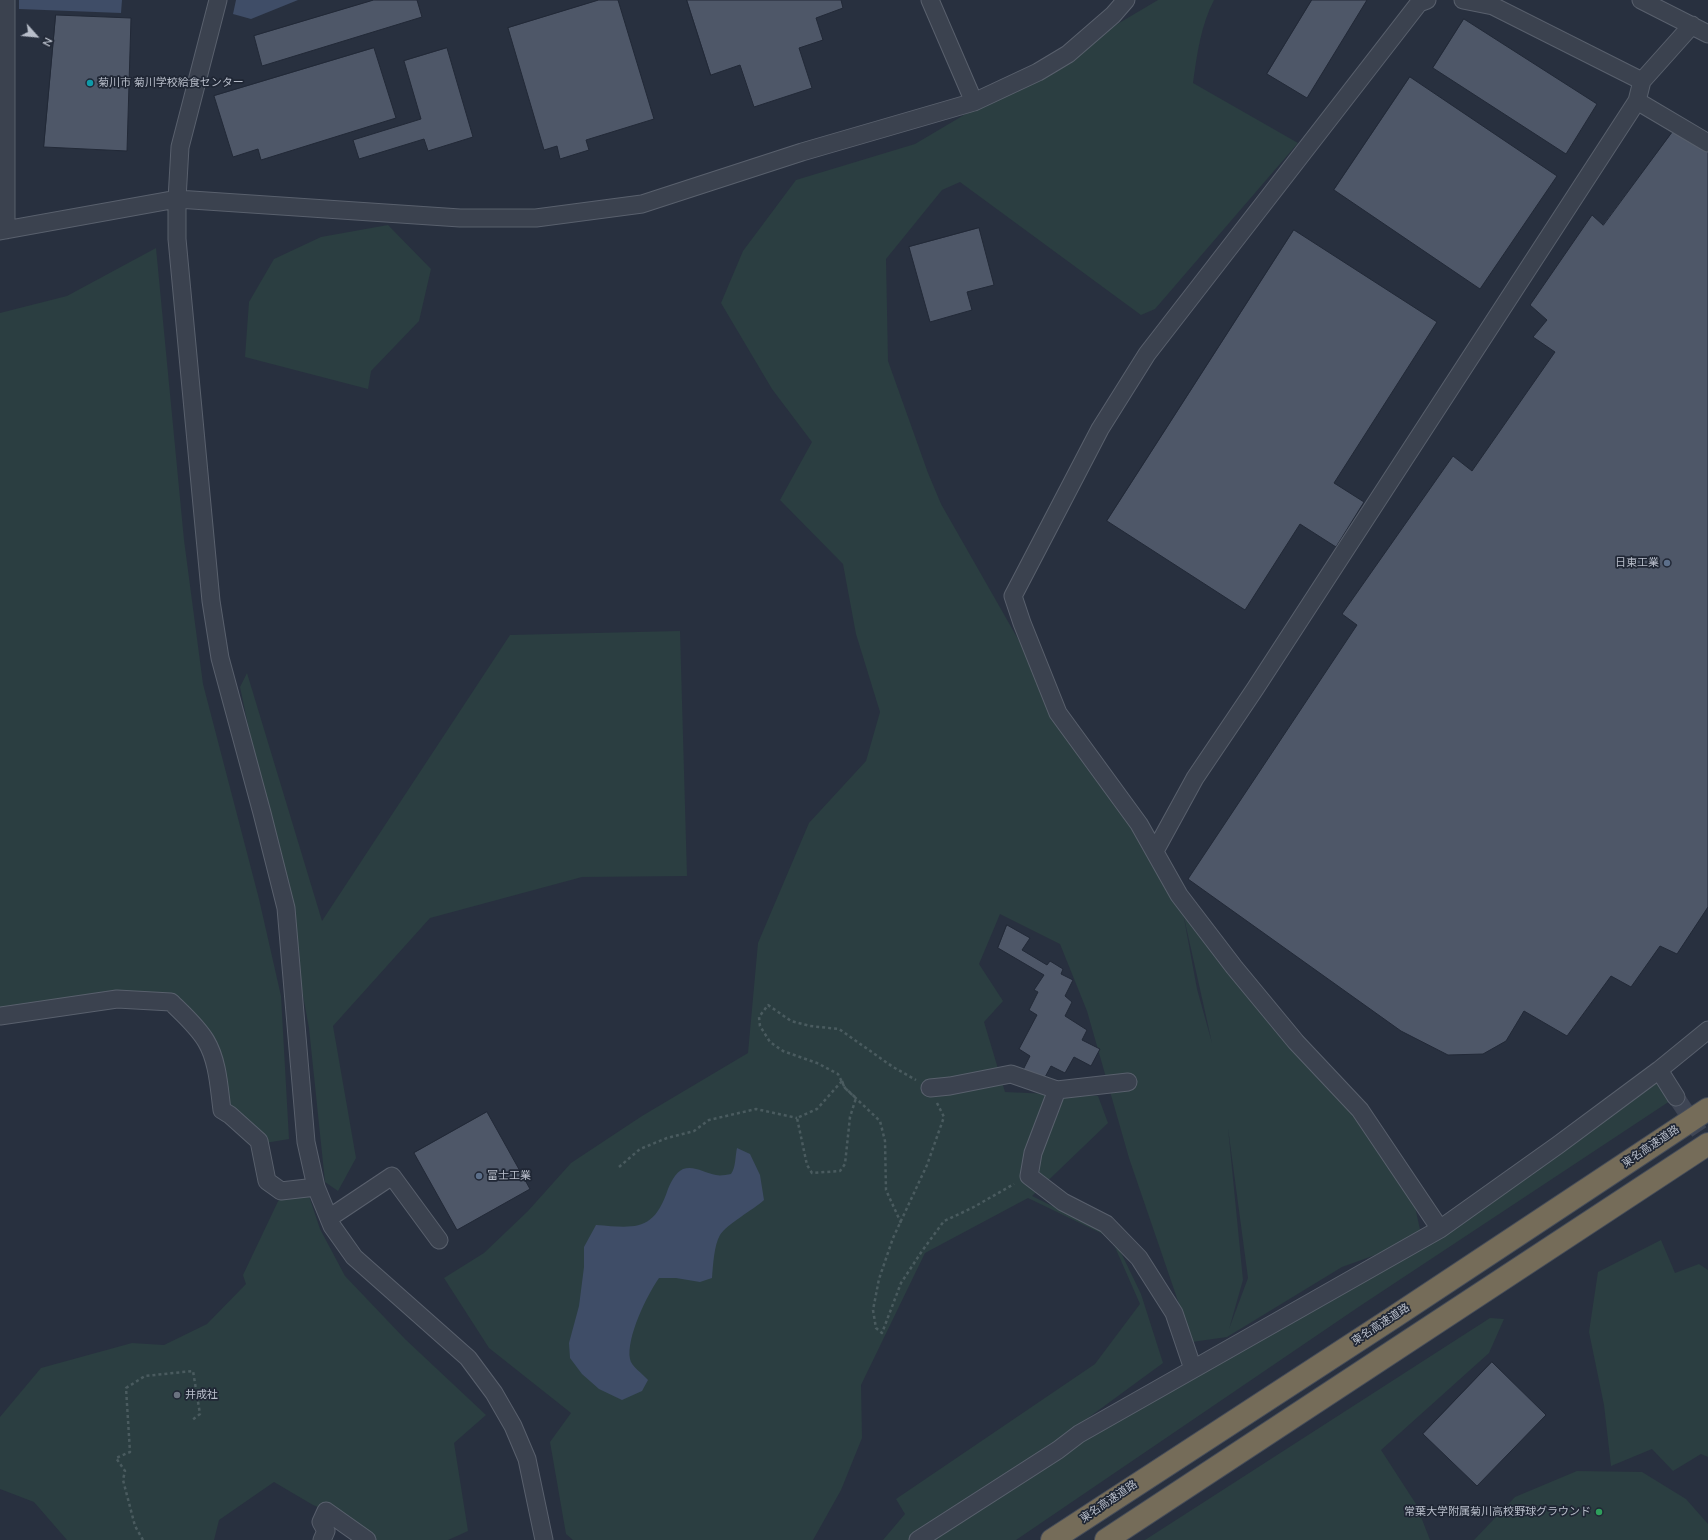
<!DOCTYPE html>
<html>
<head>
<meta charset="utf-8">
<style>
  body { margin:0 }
  #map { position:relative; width:1708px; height:1540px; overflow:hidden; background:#28303f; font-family:"Nunito Sans",sans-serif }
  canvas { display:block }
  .north { position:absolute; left:16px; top:16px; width:40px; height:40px; -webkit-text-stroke:3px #202735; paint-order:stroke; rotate:117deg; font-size:11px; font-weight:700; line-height:16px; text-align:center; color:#b8beca }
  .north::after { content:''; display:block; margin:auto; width:14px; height:18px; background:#b8beca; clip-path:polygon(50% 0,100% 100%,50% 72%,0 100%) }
</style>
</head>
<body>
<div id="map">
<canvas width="1708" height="1540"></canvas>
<div class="north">N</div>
</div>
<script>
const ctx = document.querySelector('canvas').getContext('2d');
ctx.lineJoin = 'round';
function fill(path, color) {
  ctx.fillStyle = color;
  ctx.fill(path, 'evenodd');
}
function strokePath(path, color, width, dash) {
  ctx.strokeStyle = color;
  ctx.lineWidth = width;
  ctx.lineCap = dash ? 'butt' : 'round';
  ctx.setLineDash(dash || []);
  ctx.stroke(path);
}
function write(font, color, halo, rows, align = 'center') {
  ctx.font = font + ' "Nunito Sans","Noto Sans JP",sans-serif';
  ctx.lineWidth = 3.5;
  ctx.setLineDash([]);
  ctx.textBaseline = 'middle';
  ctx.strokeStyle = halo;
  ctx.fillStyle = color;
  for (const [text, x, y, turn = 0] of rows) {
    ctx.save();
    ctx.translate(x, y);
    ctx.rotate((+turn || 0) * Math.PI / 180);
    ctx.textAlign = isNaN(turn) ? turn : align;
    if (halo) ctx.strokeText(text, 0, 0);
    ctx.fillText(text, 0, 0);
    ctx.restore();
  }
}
fill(new Path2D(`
  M1158,0H1214C1201,25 1197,54 1193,83L1298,143L1155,309L1141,315L960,182L942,190L886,259L888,361L928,473L941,504L1071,732L1155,851L1410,1184L1421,1234L1659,1070L1676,1097L1360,1306L1016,1540H883L905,1514L896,1499L1095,1364L1140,1304L1111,1238L1028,1198L925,1253L861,1385L862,1438L841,1490L813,1540H573L566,1534L550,1442L571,1413L489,1348L444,1278L484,1253L528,1211L571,1163L642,1116L748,1053L758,943L809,823L866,761L880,712L856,634L843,564L780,500L812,442L772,389L721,303L743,251L796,180L915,144ZM1183,913L1212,1043L1197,989ZM1000,914L1060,944L1087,1011L1129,1158L1192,1342L1227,1337L1342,1267L1403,1245L961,1511L1163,1363L1141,1294L1113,1236L1032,1196L1108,1123L1098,1096L1005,1092L984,1022L1003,1001L979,964ZM1228,1128L1248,1278L1229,1329L1243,1280Z
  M388,225L431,269L419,321L371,371L368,389L245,357L249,302L274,259L321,237Z
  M156,248L184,540L203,684L259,899L281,996L289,1139L259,1144L237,1122L199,1030L170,998L0,1016V313L67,296Z
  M680,631L687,876L582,877L430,918L333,1026L356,1158L338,1191L325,1182L309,1028L291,930L240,687L247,673L322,921L510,635Z
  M282,1193L309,1196L320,1229L345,1276L405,1339L486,1415L454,1443L468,1531L448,1540H370L342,1517L313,1505L274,1482L219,1520L214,1540H67L34,1502L0,1489V1417L41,1368L132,1343L164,1345L207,1324L246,1284L243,1275Z
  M1661,1240L1675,1273L1699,1264L1708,1270V1457L1701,1454L1673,1471L1652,1449L1611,1466L1604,1405L1589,1332L1598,1272Z
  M1490,1318L1504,1319L1489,1353L1381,1450L1416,1504L1430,1540H1145Z
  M1577,1471L1642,1472L1686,1499L1708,1524V1540H1474L1515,1497Z`), '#2b3e41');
fill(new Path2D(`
  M19,0H122L121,13L19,9Z
  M236,0H298L251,19L233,14Z
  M737,1148L750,1154L760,1175L764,1200C753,1210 727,1224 720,1235C714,1245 713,1266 712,1278L700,1282L676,1278H659C647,1295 626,1338 630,1359C631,1366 643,1374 648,1380L642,1391L622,1400L599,1389L582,1374L570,1358L569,1343L579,1306L584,1267V1247L596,1225C635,1228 654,1232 668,1189C671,1182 675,1173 683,1169C694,1165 705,1173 716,1175C720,1176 726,1175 731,1174C736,1167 735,1157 737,1148Z`), '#3f4d67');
const building = new Path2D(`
  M374,0H417L422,17L262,66L254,36Z
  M599,0H618L654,119L586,140L589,150L560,159L557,146L544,150L508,28Z
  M687,0H841L843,8L816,18L823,40L799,48L812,88L754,107L740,65L711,75Z
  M1312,0H1367L1307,98L1267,74Z
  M56,15L131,18L127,151L44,147Z
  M1464,19L1597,104L1566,154L1433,68Z
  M374,48L396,118L261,160L258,149L233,157L214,96Z
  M447,48L473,137L428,151L424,139L359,159L353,140L421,119L404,61Z
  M1410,77L1557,176L1480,289L1334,190Z
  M1677,126L1708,145V907L1677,954L1660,946L1631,987L1611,976L1567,1036L1524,1011L1506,1041L1483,1054L1448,1055L1401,1031L1188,879L1357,625L1342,614L1453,456L1472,471L1555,352L1533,337L1547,320L1530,305L1592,215L1603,225Z
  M979,228L994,285L967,292L972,310L930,322L909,247Z
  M1294,230L1437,322L1334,483L1364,502L1336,547L1300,524L1245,610L1107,521Z
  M1007,925L1030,938L1022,950L1047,965L1050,961L1063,969L1061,974L1073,980L1065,996L1072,1002L1065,1016L1087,1030L1082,1040L1100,1049L1091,1066L1074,1057L1065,1073L1051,1066L1043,1081L1023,1070L1030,1056L1019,1049L1037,1015L1029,1010L1038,992L1034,990L1044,975L998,948Z
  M487,1112L530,1189L457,1230L414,1153Z
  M1492,1362L1546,1415L1477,1486L1423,1434Z`);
fill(building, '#4e5768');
strokePath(building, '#222937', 1);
strokePath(new Path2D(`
  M1676,1097L1708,1145`), '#3e4554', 17, [17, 8]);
const minor = new Path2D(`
  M218,0L180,147L177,199V239L211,601L220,658L262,813L286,908L306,1142L316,1187L332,1226L354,1257L468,1358L494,1393L513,1426L527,1459L544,1540
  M930,0L974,102
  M1427,0L1419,3L1147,354L1100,429L1013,596L1022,623L1058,713L1139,824L1179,895L1234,967L1296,1042L1360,1110L1440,1229
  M1463,0L1493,6L1642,81
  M1641,0L1708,34
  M1637,101L1708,143
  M6,230V0
  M0,231L177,199L460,218H536L642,204L802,152L974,102L1038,72L1068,54L1113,15L1126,0
  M1155,851L1195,778L1255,689L1637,101L1642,81L1692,25
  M0,1016L117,999L171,1002C183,1014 197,1026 206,1041C218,1061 219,1088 222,1110L230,1115L259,1141L267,1181L281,1191L316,1187
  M1659,1070L1676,1097
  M1128,1082L1057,1090L1033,1153L1029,1176L1063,1202L1106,1224L1139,1258L1174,1313L1193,1369
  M930,1088L950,1086L1011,1074L1057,1090
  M329,1218L392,1176L439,1240
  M322,1540L326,1531L321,1522L326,1511L367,1540
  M918,1540L1058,1450L1079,1434L1440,1229L1558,1145L1659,1070L1708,1030`);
const highway = new Path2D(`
  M1052,1540L1394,1317L1708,1109
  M1106,1540L1708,1144`);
strokePath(minor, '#59606d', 19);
strokePath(highway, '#464d5a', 24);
strokePath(new Path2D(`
  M842,1081L845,1088L856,1098L850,1117L845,1164L840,1171L812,1173L807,1165L797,1118L817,1109Z
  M937,1103L944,1117L927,1165L893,1238L879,1279L873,1310L876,1328L882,1333L901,1283L922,1251L944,1221L972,1208L1014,1184
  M619,1167L640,1149L667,1138L694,1131L709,1120L756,1109L797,1118
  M901,1223L886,1190L885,1141L880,1121L845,1088L838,1074L817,1063L783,1051L770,1042L760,1026L759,1017L768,1005L791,1021L810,1026L839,1029L893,1067L916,1080
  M143,1540L135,1526L123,1480L125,1471L116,1458L130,1452L126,1388L145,1376L193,1371L200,1414L191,1421`), '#4a5b5f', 2.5, [3, 3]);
strokePath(minor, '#3b424f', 17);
strokePath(highway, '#756c59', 22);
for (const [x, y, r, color] of [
  [90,83,4,"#0f9aa8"],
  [1667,563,4,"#5c6f8a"],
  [479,1176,4,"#5c6f8a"],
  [177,1395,4,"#6b7280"],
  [1599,1512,4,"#2e9e5b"]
]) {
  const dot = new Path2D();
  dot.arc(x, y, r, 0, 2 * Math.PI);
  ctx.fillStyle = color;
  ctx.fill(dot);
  strokePath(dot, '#202735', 1.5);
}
write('11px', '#b8beca', '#202735', [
  ["菊川市 菊川学校給食センター",98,83],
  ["日東工業",1659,563,"right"],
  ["富士工業",487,1176],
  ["井成社",185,1395],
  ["常葉大学附属菊川高校野球グラウンド",1591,1512,"right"]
], 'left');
write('11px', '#b8beca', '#202735', [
  ["東名高速道路",1651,1147,-34],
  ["東名高速道路",1381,1325,-33],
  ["東名高速道路",1109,1502,-34]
]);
</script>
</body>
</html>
